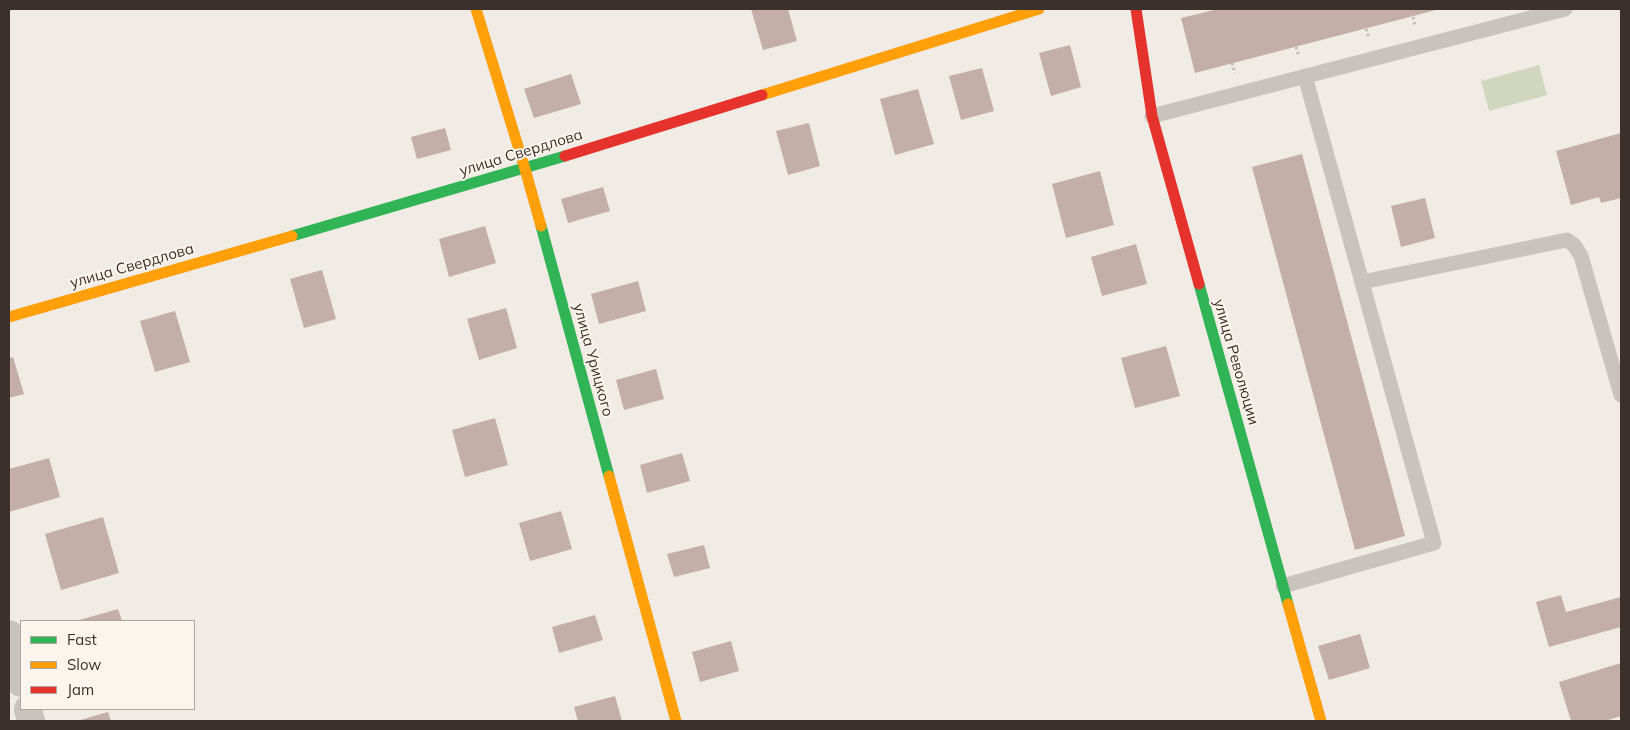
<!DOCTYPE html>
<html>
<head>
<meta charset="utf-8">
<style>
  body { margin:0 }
  #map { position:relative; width:1630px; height:730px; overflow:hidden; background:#f0ebe5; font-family:Mulish,sans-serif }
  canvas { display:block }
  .frame { position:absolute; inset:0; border:10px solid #3b302b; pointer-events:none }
  .legend { position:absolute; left:20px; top:620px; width:175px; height:90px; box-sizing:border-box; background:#fbf5ee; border:1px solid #aea6a0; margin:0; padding:6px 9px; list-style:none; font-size:15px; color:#3b302b }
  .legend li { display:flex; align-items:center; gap:10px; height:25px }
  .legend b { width:25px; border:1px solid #aea6a0 }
</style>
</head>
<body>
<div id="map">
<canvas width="1630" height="730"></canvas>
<div class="frame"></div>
<ul class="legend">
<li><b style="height:6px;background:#30b455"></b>Fast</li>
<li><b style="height:6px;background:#ff9f0a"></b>Slow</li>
<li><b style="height:6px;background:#e5322d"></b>Jam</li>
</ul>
</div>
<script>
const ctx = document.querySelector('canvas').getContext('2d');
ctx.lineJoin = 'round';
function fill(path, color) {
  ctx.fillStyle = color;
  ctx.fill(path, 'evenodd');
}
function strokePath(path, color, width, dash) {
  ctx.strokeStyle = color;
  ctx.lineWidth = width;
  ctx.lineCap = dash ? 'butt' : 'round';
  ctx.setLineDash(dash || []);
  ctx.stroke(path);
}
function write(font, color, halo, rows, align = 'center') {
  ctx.font = font + ' Mulish,sans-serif';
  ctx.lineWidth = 4;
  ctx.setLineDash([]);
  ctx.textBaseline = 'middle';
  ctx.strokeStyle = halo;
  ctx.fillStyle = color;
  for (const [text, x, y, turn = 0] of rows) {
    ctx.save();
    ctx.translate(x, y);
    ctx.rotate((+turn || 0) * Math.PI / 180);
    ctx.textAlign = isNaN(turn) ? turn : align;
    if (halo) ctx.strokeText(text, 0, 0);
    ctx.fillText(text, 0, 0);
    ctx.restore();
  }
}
fill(new Path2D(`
  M1539,65L1547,95L1489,111L1481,81Z`), '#d1d6bf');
fill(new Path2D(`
  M751,9H788L797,41L763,50Z
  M1218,9H1440L1195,73L1181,18Z
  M1070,45L1081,87L1051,96L1039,53Z
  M982,68L994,111L961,120L949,76Z
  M571,74L581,104L534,118L524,89Z
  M918,89L934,144L895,155L880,99Z
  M809,123L820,166L788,175L776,131Z
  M445,128L451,150L417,159L411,137Z
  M1621,133V198L1601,203L1599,197L1571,205L1556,151Z
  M1302,154L1405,536L1355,550L1252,167Z
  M1100,171L1114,225L1066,238L1052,184Z
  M603,187L610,211L568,223L561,199Z
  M1425,198L1435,238L1401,247L1391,206Z
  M485,226L496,263L449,277L439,239Z
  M1136,244L1147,284L1102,296L1091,257Z
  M322,270L336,319L304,328L290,279Z
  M638,281L646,311L599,324L591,294Z
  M506,308L517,348L479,360L467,319Z
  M175,311L190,362L155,372L140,321Z
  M1166,346L1180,396L1135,408L1121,358Z
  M13,357L24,394L9,398V358Z
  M656,369L664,399L624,410L616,380Z
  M495,418L508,465L465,477L452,430Z
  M682,453L690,481L647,493L640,465Z
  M49,458L60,497L9,512V469Z
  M561,511L572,549L530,561L519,523Z
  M103,517L119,573L61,590L45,534Z
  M704,545L710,568L674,577L667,554Z
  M1561,595L1566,612L1621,597V627L1549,647L1536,602Z
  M118,609L122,621H76Z
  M595,615L603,640L559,653L552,627Z
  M1360,634L1370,668L1329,680L1318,646Z
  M731,641L739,671L700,682L692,652Z
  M1621,663V716L1605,721H1571L1559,682Z
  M615,696L622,721H578L574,707Z
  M108,712L111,721H77Z`), '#c3afa7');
strokePath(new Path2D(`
  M1413,17L1415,26
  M1366,29L1369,38
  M1296,47L1299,56
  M1232,63L1235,73`), '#c2bbb6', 3, [2.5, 2.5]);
strokePath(new Path2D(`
  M1152,116L1565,9
  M1362,282L1567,240L1574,245L1581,256L1621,395
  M1283,586L1434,543L1305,76`), '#c9c3be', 15);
strokePath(new Path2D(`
  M9,634L21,683
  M28,709L31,721`), '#c9c3be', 28);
strokePath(new Path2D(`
  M541,226L609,476
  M292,236L565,156
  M1199,284L1288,604`), '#30b455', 11);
strokePath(new Path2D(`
  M476,9L525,169L541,226
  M762,95L1039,9
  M9,317L292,236
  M609,476L676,721
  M1288,604L1321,721`), '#ff9f0a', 11);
strokePath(new Path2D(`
  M1136,9L1152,116L1199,284
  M565,156L762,95`), '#e5322d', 11);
write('15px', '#3b302b', '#fbf5ee', [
  ["улица Свердлова",521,153,-17],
  ["улица Свердлова",132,266,-16],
  ["улица Урицкого",593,360,75],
  ["улица Революции",1236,362,74]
]);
</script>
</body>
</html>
